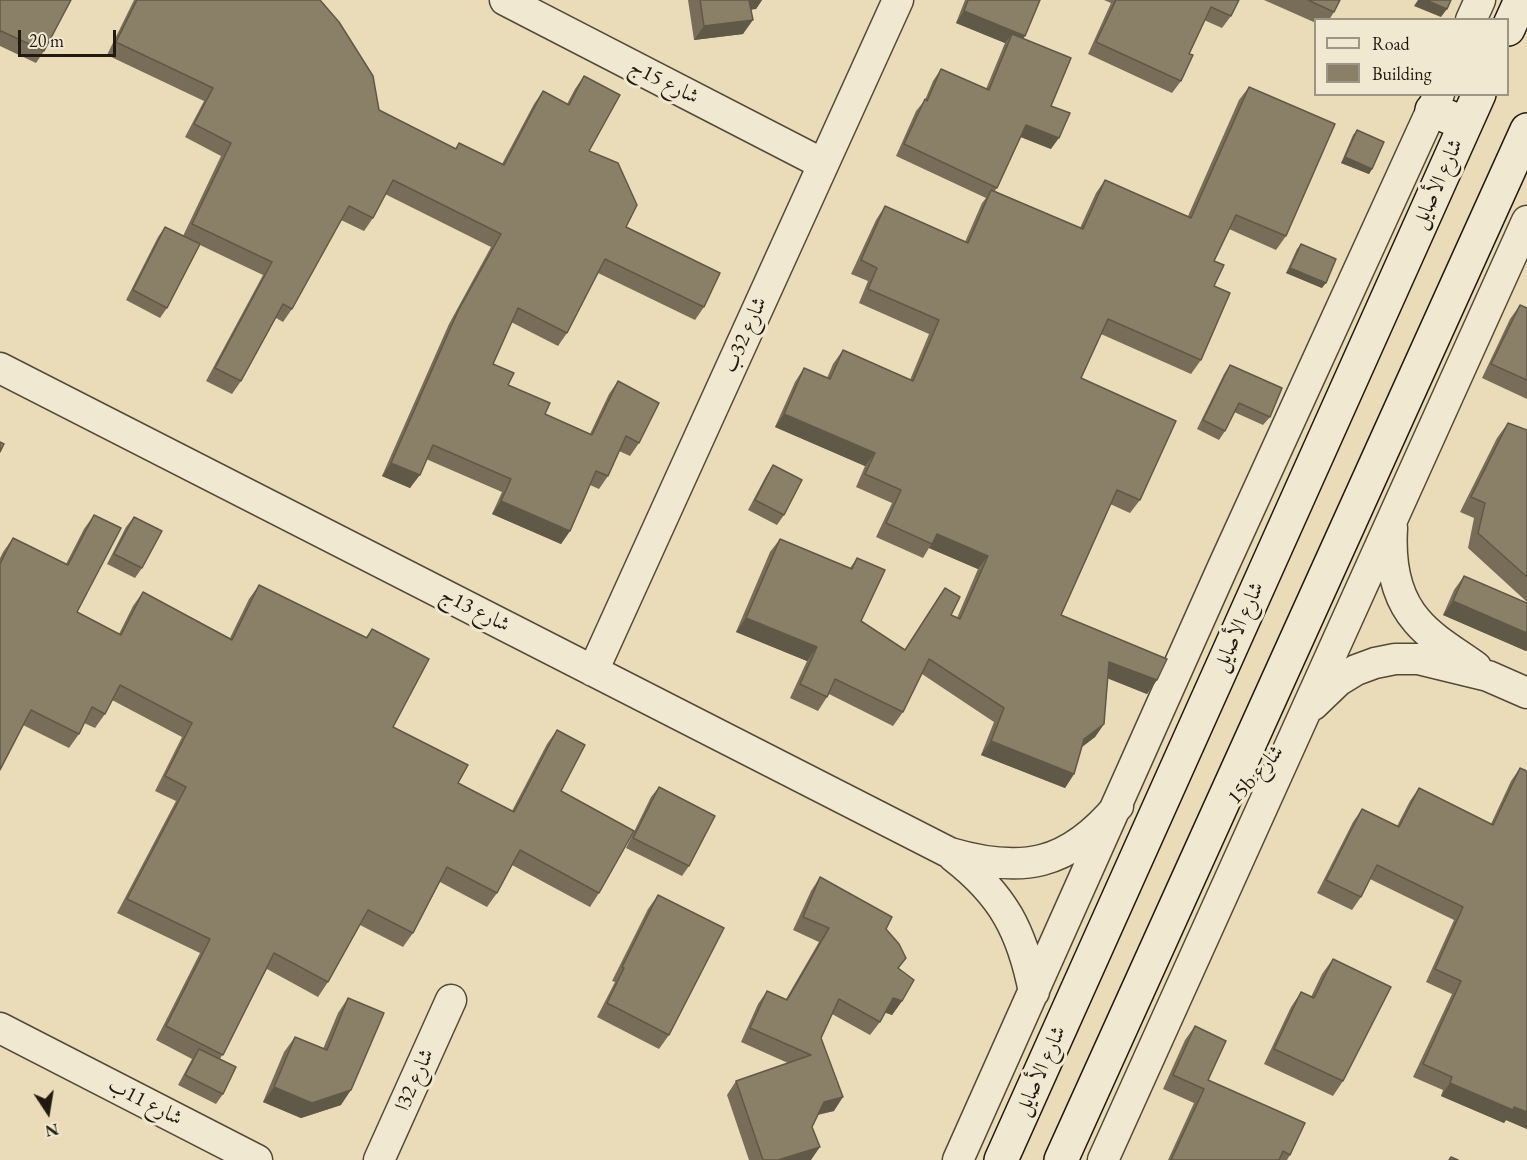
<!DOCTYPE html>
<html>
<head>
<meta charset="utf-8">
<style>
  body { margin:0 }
  #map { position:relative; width:1527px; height:1160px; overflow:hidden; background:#eadcb8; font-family:"EB Garamond",serif }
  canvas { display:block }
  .legend { position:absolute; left:1314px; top:18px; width:195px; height:78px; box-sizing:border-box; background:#f1e8d1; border:2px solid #9e9684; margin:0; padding:8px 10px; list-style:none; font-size:18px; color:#221a10 }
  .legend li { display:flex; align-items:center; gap:12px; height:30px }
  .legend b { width:30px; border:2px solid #9e9684 }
  .north { position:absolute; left:18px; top:1082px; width:60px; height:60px; -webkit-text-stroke:4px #f1e8d1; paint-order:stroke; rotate:168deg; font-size:16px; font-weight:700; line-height:24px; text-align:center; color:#221a10 }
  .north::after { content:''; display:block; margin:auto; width:21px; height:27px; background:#221a10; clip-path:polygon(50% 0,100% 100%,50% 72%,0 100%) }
  .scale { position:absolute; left:18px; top:30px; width:98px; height:27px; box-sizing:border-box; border:3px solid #221a10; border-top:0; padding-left:8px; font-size:18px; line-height:21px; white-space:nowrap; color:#221a10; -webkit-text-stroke:4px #f1e8d1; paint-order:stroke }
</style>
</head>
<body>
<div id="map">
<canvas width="1527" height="1160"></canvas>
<ul class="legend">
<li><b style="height:8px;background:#f1e8d1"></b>Road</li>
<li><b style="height:16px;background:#8a7f67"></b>Building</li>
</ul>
<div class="north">N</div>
<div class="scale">20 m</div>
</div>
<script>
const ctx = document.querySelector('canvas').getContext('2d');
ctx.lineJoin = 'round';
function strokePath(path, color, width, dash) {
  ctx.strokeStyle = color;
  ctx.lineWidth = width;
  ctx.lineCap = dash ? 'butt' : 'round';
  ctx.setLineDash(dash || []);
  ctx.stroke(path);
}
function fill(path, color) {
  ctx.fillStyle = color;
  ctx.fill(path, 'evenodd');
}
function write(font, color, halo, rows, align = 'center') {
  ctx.font = font + ' "EB Garamond",Amiri,serif';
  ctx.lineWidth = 6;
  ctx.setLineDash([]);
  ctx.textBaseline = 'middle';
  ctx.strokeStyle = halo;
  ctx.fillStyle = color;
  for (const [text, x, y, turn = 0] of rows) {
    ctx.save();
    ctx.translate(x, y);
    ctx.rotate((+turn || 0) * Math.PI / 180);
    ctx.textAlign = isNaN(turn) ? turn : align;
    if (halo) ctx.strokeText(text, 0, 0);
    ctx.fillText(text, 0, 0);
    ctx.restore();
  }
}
const street = new Path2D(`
  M505,0L823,164
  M1471,20L1480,0
  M0,368L950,853C1022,874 1068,866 1118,806
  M1392,528C1390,560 1395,596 1417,621C1433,640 1457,653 1476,667
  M593,671L898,0
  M1313,705L1338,681L1356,670L1375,663L1395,659H1418L1488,676L1527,693
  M954,857C1003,895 1022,931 1034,992
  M0,1028L257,1160
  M379,1160L451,1000
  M958,1160L1222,569L1439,94
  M1103,1160L1527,221`);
const secondary = new Path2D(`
  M1508,29L1521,0
  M1432,110L1465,124
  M1001,1160L1479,94
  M1061,1160L1527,130`);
strokePath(street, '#544a3a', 33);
strokePath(secondary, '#221a10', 36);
strokePath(street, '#f1e8d1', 30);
strokePath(secondary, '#f1e8d1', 33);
fill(new Path2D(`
  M0,0L44,51L36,63L0,46Z
  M134,0H320L379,110L455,149L459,143L502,164L534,104L543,91L567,104L575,89L584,76L589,151L626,227L704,307L695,320L598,273L567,333L558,346L511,322L493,364L508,385L545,414L590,434L609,394L618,381L639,443L630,456L619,451L608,476L599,489L590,485L570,531L561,544L492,514L502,492L426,459L410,488L382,476L449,324L491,247L385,194L373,218L364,231L341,220L292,309L283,322L276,318L241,381L232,394L206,381L263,275L200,245L167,308L160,318L126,300L158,237L165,227L183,236L221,156L185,137L204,101L107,55Z
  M688,0H762L756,9H751L743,34L694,40Z
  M965,0H1040L1023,38L1051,106V149L1021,137L995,191L1080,228L1096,193L1105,180L1188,216L1239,100L1249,87L1286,236L1276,250L1229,229L1214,261V286L1201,360L1191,374L1101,334L1081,378L1140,500L1130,513L1110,504L1061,615L1157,680L1147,694L1108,678L1104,724L1095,737L1082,747L1074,774L1065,788L981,755L994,722L922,674L903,712L893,726L829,694L818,711L790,698L807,661L736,632L770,552L780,539L850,568L857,558L861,621L905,650L945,588L951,615L957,618L978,569L929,548L923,558L876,537L892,503L856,487L865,466L775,427L795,382L804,368L827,378L833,364L843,350L910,380L929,334L859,303L868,281L851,274L876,220L885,206L965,242L982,203L986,198L896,156L916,111L925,100L933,81L941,69L986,89L1005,43L956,23Z
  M1104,0H1239L1231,16L1222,28L1204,20L1189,54L1181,81L1172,93L1088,54L1111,3Z
  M1264,0H1340L1334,12L1329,20H1316V23Z
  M1357,130L1372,169L1369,174L1341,163L1353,135Z
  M1301,244L1322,288L1286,273L1297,249Z
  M1520,305L1527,308V399L1482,378L1510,319Z
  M1230,365L1270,417L1263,425L1234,412L1225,431L1219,440L1197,429L1224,374Z
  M1508,423L1527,430V602L1468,548L1474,518L1460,512L1497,438Z
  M773,465L784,515L777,525L748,510L766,476Z
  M94,515L77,612L119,634L133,606L143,592L230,638L249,599L259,585L366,637L372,629L393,727L458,783L512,811L547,744L557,730L561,791L599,893L590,907L512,865L497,893L487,907L440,882L413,933L403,947L360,925L328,982L318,997L267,969L220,1059L223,1094L216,1104L178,1085L192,1059L156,1040L200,953L117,913L176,801L155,791L182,737L112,700L105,714L95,728L84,723L79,734L69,748L23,725L0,770V558L3,552L13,538L66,564L84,529Z
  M134,517L142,568L135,578L107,564L126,527Z
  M1464,576L1527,603L1526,651L1443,615L1454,590Z
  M1520,768L1527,771V1129L1506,1120L1504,1123L1441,1096L1443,1090L1413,1077L1452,994L1426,982L1454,920L1370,879L1361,897L1352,910L1317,893L1353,822L1362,809L1397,826L1410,801L1419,788L1491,824L1511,781Z
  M659,787L689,866L682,876L626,848L651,797Z
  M820,877L886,929L899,969L902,1001L892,1015L885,1012L880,1022L870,1035L832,1014L821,1038L834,1111L818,1115L812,1127L811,1160H749L727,1095L736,1081L788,1063L741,1042L758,1004L767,991L786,999L819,942L793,930L811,891Z
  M658,895L669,1035L659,1049L597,1017L615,982L612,981L648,909Z
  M1333,959L1343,1081L1333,1096L1264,1064L1291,1007L1301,992L1311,997L1322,974Z
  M348,998L341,1105L301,1118L263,1102L284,1052L295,1037L323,1049L338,1013Z
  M1195,1026L1208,1080L1290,1155L1287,1160H1168L1194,1103L1163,1089L1185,1040Z`), '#776d59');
fill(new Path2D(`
  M747,0H762L756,9L738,12Z
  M1418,0H1426L1447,9L1441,17L1414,6Z
  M964,11L1025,36L1016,48L1012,34L1005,43L956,23Z
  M753,20L743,34L694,40L704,26Z
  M1026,125L1059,138L1051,149L1018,136Z
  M1345,157L1372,169L1369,174L1341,163Z
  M1290,268L1326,283L1322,288L1286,273Z
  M784,414L875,453L865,466L775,427Z
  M391,463L420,475L410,488L382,476Z
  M501,501L570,531L561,544L492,514Z
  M937,534L988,556L978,569L929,548Z
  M1453,601L1527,633V650L1526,651L1443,615Z
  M746,618L817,647L807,661L736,632Z
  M1109,662L1157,680L1147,694L1099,675Z
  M1104,724L1095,737L1074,753L1084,739Z
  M991,741L1074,774L1065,788L981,755Z
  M893,998L902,1001L892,1015L883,1012Z
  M1450,1083L1527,1112V1129L1506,1120L1504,1123L1441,1096Z
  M274,1087L351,1090L341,1105L301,1118L263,1102Z
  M843,1097L834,1111L814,1115L824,1102Z
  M820,1147L811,1160H778Z`), '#615948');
const building = new Path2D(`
  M0,0H71L44,51L1,31L0,32Z
  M137,0H320L339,22L373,76L379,110L456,149L459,143L504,165L543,91L569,105L584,76L620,95L589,151L618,163L637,205L626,227L720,273L704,307L605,259L567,333L518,308L493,364L514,373L508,385L550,403L545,414L592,435L618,381L659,403L639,443L626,436L608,476L596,471L570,531L501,501L511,479L433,445L420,475L391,463L458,311L501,234L393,180L373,218L349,206L292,309L283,304L241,381L215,368L272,262L192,224L231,143L194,124L213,88L116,42Z
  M700,0H749L753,20L704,26Z
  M968,0H1040L1025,36L964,11Z
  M1116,0H1239L1231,16L1211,7L1189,54L1193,55L1181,81L1096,42Z
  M1308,0H1340L1334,12Z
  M1426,0H1451L1447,9Z
  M1012,34L1071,58L1051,106L1070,113L1059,138L1026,125L997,188L904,144L925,99L927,101L941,69L989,90Z
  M1249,87L1335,124L1286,236L1236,215L1214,261L1224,265L1214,286L1230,293L1201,360L1108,319L1081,378L1176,421L1140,500L1117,490L1061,615L1167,659L1157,680L1109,662L1104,724L1084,739L1074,774L991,741L1004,708L929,659L903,712L835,679L827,697L800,684L817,647L746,618L780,539L852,569L857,558L885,570L861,621L905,650L945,588L960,597L951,615L960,619L988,556L937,534L932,544L886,523L901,490L865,474L875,453L784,414L804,368L830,379L843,350L913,381L939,320L868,289L877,268L861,260L885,206L968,243L991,190L1083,229L1105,180L1191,218Z
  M1357,130L1384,142L1372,169L1345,157Z
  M165,227L200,244L167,308L133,290Z
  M1301,244L1336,259L1326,283L1290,268Z
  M1520,305L1527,308V380L1491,364Z
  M1230,365L1282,388L1270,417L1239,403L1225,431L1203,420Z
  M1508,423L1527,430V577L1478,533L1485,503L1471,497Z
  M0,442L4,444L0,452Z
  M773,465L802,480L784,515L755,500Z
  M94,515L121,528L77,612L121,635L143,592L232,640L259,585L367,638L372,629L429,659L393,727L468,765L458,783L514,812L557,730L585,745L561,791L634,831L599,893L520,850L497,893L447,867L413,933L368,910L328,982L274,953L223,1055L166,1026L210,939L127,899L186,787L165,776L192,723L120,685L105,714L92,707L79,734L31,710L0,770V564L13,538L68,565Z
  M134,517L162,531L142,568L114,554Z
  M1464,576L1527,603V633L1453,601Z
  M1520,768L1527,771V1112L1514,1107L1513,1110L1450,1083L1452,1077L1423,1064L1461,981L1435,969L1463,907L1377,865L1361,897L1326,880L1362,809L1399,827L1419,788L1493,825Z
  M659,787L715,816L689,866L633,838Z
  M820,877L892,917L886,929L899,944L906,958L898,968L914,980L902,1001L893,998L880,1022L839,999L821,1038L843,1097L824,1102L812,1127L820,1147L778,1160H763L736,1081L811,1055L750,1028L767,991L787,1000L829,928L803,917Z
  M658,895L724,928L669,1035L607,1003L624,968L622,967Z
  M1333,959L1391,987L1343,1081L1274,1049L1301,992L1314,998Z
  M348,998L384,1013L351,1090L312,1103L274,1087L295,1037L327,1050Z
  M1195,1026L1226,1041L1208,1080L1305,1123L1290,1155L1283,1151L1279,1160H1171L1204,1089L1173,1075Z
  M199,1049L236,1067L223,1094L185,1075Z
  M1451,1157L1458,1160H1449Z`);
fill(building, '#8a7f67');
strokePath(building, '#615948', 1.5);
write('21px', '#221a10', '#f1e8d1', [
  ["شارع 15ج",664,82,27],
  ["شارع الأصايل",1438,184,-66],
  ["شارع 32ب",745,335,-66],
  ["شارع 13ج",475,610,27],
  ["شارع الأصايل",1239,627,-66],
  ["15b شارع",1256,775,-48],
  ["شارع الأصايل",1041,1071,-66],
  ["شارع 32ا",415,1080,-66],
  ["شارع 11ب",145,1102,27]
]);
</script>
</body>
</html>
